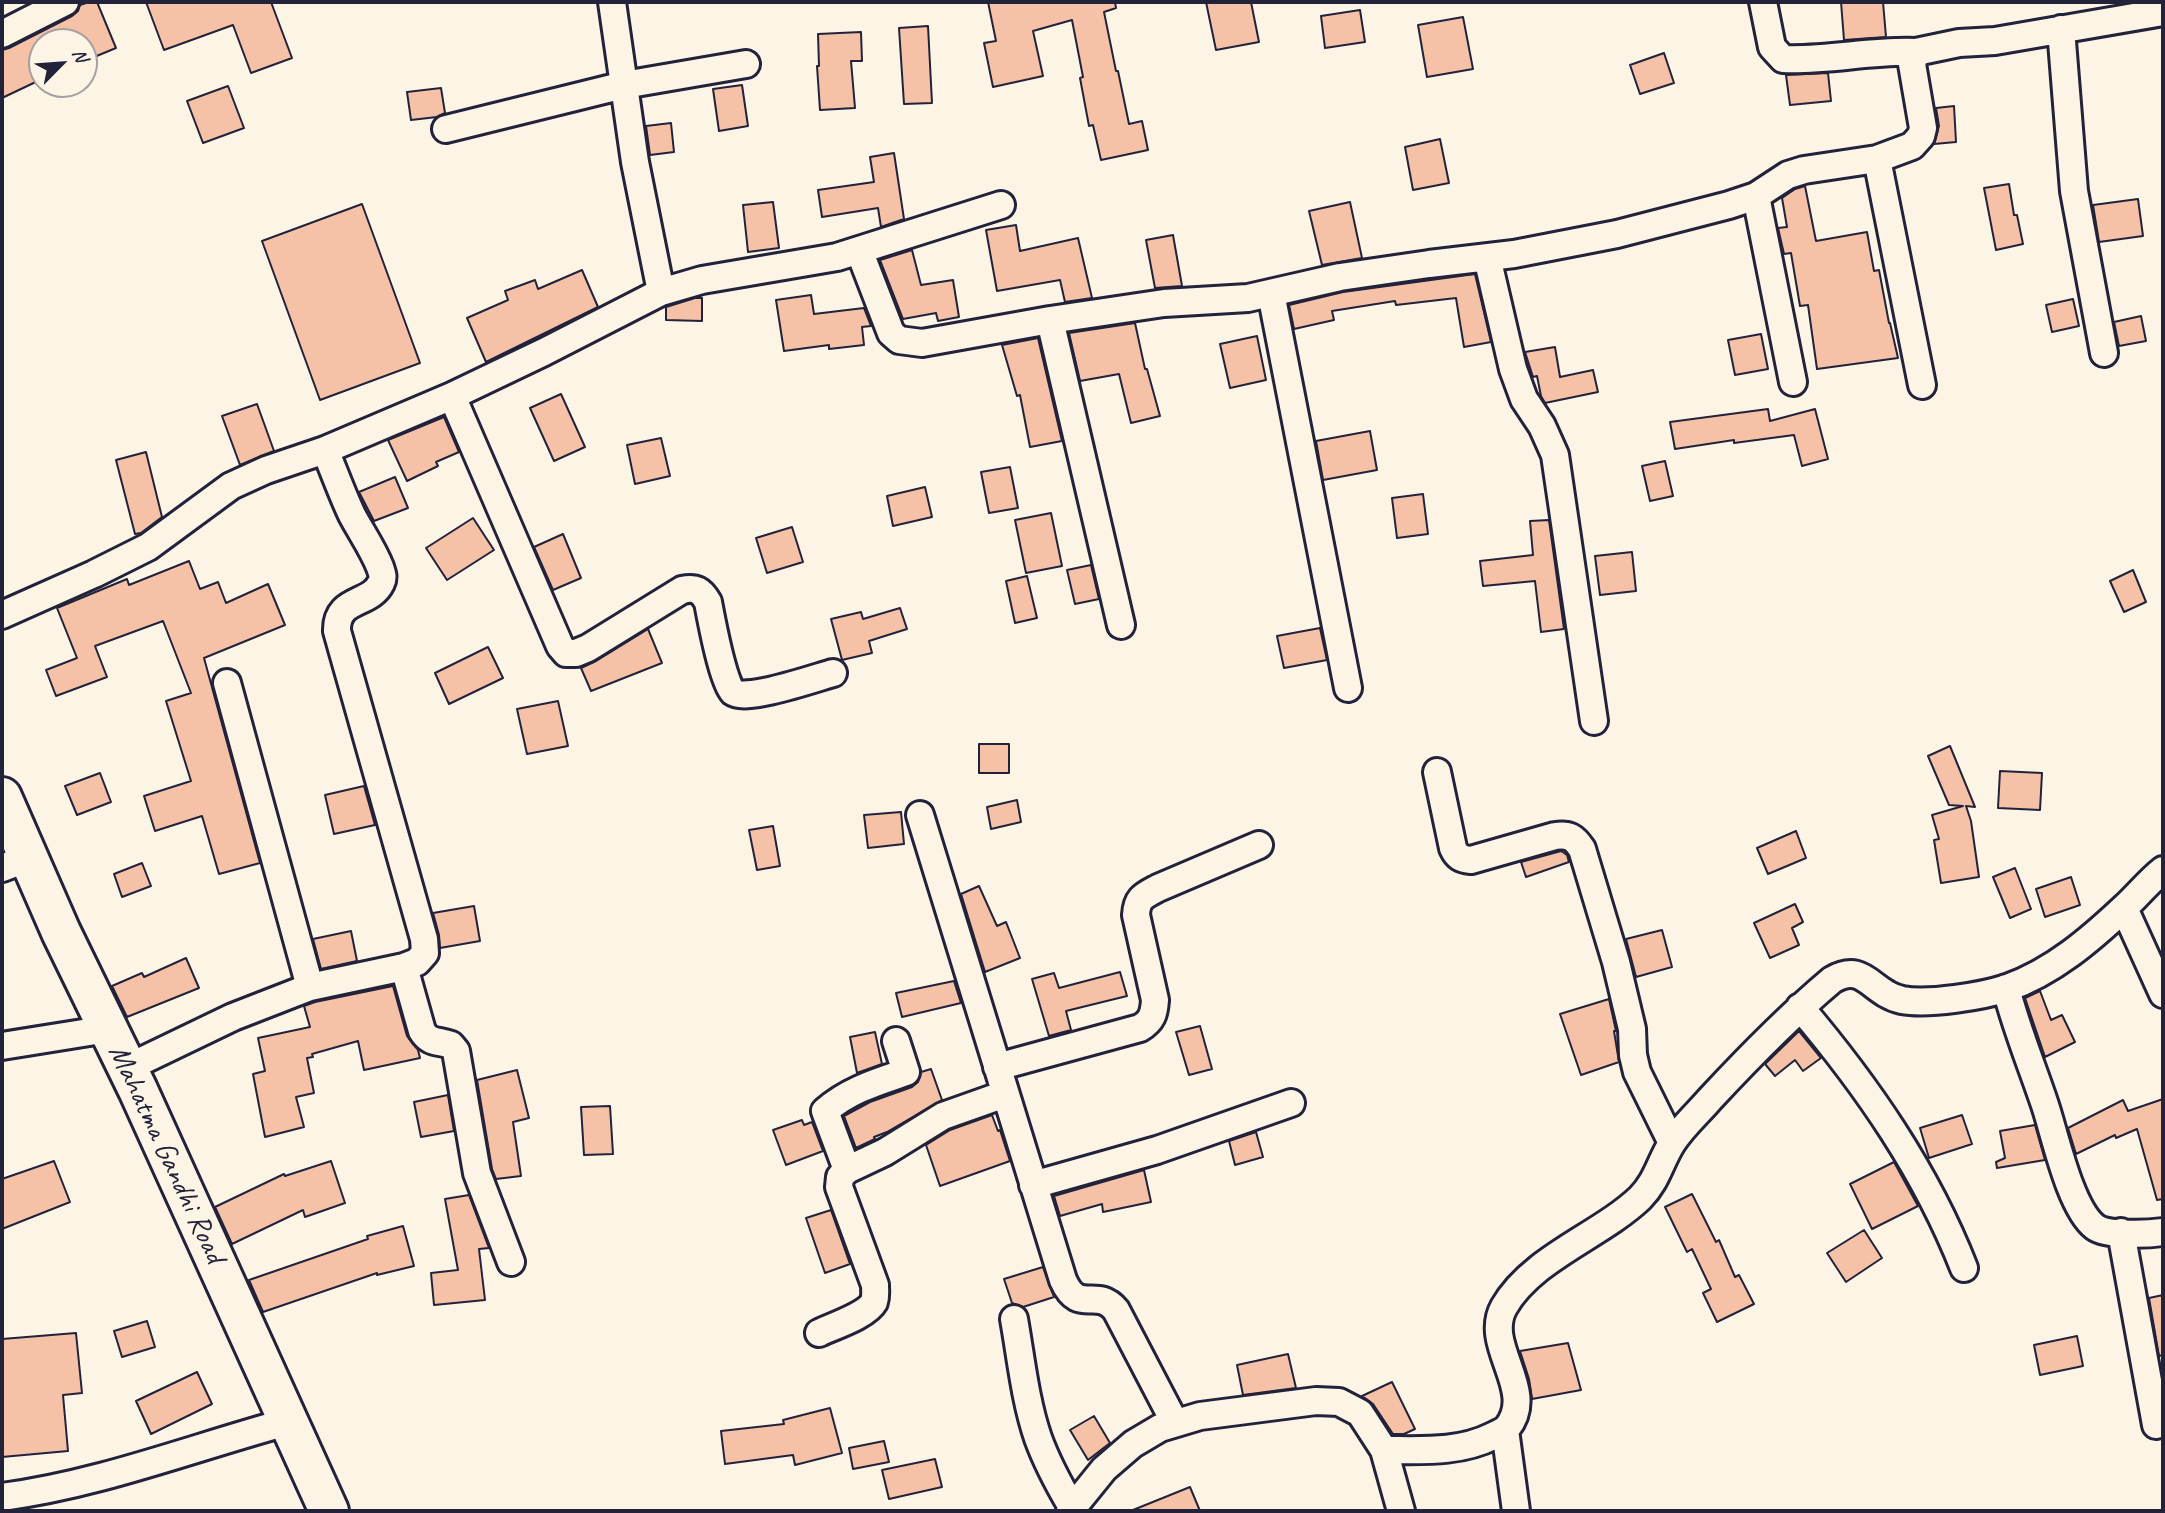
<!DOCTYPE html>
<html>
<head>
<meta charset="utf-8">
<style>
  body { margin:0 }
  #map { position:relative; width:2165px; height:1513px; overflow:hidden; background:#fcf5e5; font-family:Caveat,sans-serif }
  canvas { display:block }
  .frame { position:absolute; inset:0; border:4px solid #22223b; pointer-events:none }
  .north { position:absolute; left:28px; top:28px; width:70px; height:70px; box-sizing:border-box; background:#fcf5e5; border:2px solid #a5a1a1; border-radius:50%; rotate:65deg; font-size:19px; font-weight:700; line-height:28px; text-align:center; color:#22223b }
  .north::after { content:''; display:block; margin:auto; width:24px; height:32px; background:#22223b; clip-path:polygon(50% 0,100% 100%,50% 72%,0 100%) }
</style>
</head>
<body>
<div id="map">
<canvas width="2165" height="1513"></canvas>
<div class="frame"></div>
<div class="north">N</div>
</div>
<script>
const ctx = document.querySelector('canvas').getContext('2d');
ctx.lineJoin = 'round';
function fill(path, color) {
  ctx.fillStyle = color;
  ctx.fill(path, 'evenodd');
}
function strokePath(path, color, width, dash) {
  ctx.strokeStyle = color;
  ctx.lineWidth = width;
  ctx.lineCap = dash ? 'butt' : 'round';
  ctx.setLineDash(dash || []);
  ctx.stroke(path);
}
function write(font, color, halo, rows, align = 'center') {
  ctx.font = font + ' Caveat,sans-serif';
  ctx.lineWidth = 7;
  ctx.setLineDash([]);
  ctx.textBaseline = 'middle';
  ctx.strokeStyle = halo;
  ctx.fillStyle = color;
  for (const [text, x, y, turn = 0] of rows) {
    ctx.save();
    ctx.translate(x, y);
    ctx.rotate((+turn || 0) * Math.PI / 180);
    ctx.textAlign = isNaN(turn) ? turn : align;
    if (halo) ctx.strokeText(text, 0, 0);
    ctx.fillText(text, 0, 0);
    ctx.restore();
  }
}
const building = new Path2D(`
  M89,2H97L116,48L87,60L84,52V42H42V79L2,98V50L9,48L72,16L78,11L80,5Z
  M146,2H271L292,58L251,73L233,25L164,50Z
  M988,2H1115L1116,8L1104,12L1116,71H1118L1129,124L1142,121L1148,150L1101,160L1093,125L1089,126L1080,78L1083,77L1072,20L1033,31L1043,76L993,87L984,43L996,41Z
  M1206,2H1251L1259,42L1216,50Z
  M1841,2H1883L1886,37L1844,40Z
  M1360,10L1365,42L1325,48L1321,16Z
  M1463,17L1473,69L1427,77L1418,25Z
  M928,26L932,103L904,104L899,28Z
  M861,32L862,61H851L855,108L820,110L817,66H819L818,34Z
  M1664,53L1674,83L1640,94L1630,65Z
  M1828,73L1831,101L1790,105L1786,75Z
  M742,85L748,126L719,131L713,89Z
  M228,86L244,128L203,143L187,101Z
  M441,88L445,113L437,117L411,120L407,92Z
  M1954,106L1956,142L1934,144L1939,126L1936,108Z
  M671,123L674,152L650,155L646,126Z
  M1440,139L1449,183L1413,190L1405,147Z
  M894,153L904,219L881,227L878,208L822,217L818,190L874,182L870,157Z
  M2009,184L2014,215H2017L2023,244L1996,250L1984,188Z
  M1805,186L1816,241L1867,232L1874,271L1879,270L1889,323H1890L1898,358L1817,369L1808,305L1800,306L1791,253L1784,254L1778,228L1787,227L1782,198L1795,189Z
  M2138,199L2143,236L2099,242L2093,205Z
  M773,202L779,248L748,252L743,205Z
  M1350,202L1362,258L1322,265L1309,211Z
  M362,204L420,363L320,400L262,241Z
  M1016,225L1020,251L1078,238L1092,298L1065,302L1060,280L997,291L986,230Z
  M1173,235L1182,286L1155,288L1146,240Z
  M912,250L921,285L953,280L959,317L938,321L936,313L903,319L880,260Z
  M582,270L598,307L486,362L467,318L508,300L505,291L535,280L538,289Z
  M1475,274L1491,342L1464,347L1456,298L1396,305L1395,301L1332,311L1334,320L1294,329L1289,305L1343,292Z
  M811,295L814,314L864,308L871,326L862,327L864,345L829,349V345L784,351L776,300Z
  M695,298H702V321L666,320V307Z
  M2073,299L2079,326L2052,332L2046,305Z
  M2141,316L2146,341L2119,346L2114,322Z
  M1135,323L1145,369H1147L1160,416L1131,423L1119,374L1080,381L1069,333Z
  M1761,334L1768,369L1735,375L1728,340Z
  M1257,336L1266,380L1230,388L1220,344Z
  M1038,338L1062,441L1030,447L1020,395L1017,396L1002,345Z
  M1555,347L1560,377L1593,370L1598,392L1545,403L1541,396L1537,376L1533,377L1525,352Z
  M561,394L585,447L554,461L530,408Z
  M257,404L274,451L240,465L222,416Z
  M1768,409L1770,421L1815,409L1828,459L1802,466L1794,435L1734,443V440L1675,449L1670,422Z
  M444,417L459,452L436,462L438,466L407,481L388,440Z
  M1370,431L1377,470L1323,480L1316,441Z
  M661,438L670,476L635,484L627,445Z
  M146,452L162,517L141,533L135,534L116,460Z
  M1665,461L1673,496L1650,501L1642,466Z
  M1010,467L1018,508L989,513L981,472Z
  M395,477L408,508L374,521L359,492Z
  M925,487L932,517L893,526L887,496Z
  M1423,494L1428,534L1397,538L1392,498Z
  M1051,513L1062,566L1026,573L1015,520Z
  M473,518L494,550L447,580L426,548Z
  M1549,520L1564,629L1541,632L1535,581L1483,586L1480,561L1533,555L1530,521Z
  M792,527L803,562L767,573L756,538Z
  M563,534L581,578L553,590L534,547Z
  M1632,552L1636,591L1600,595L1595,556Z
  M189,561L200,589L218,582L226,603L268,584L285,625L204,658L260,863L219,874L202,816L155,831L144,796L191,781L166,701L191,693L163,621L95,646L107,677L56,696L46,670L77,658L57,608L127,579L129,585Z
  M1091,565L1099,599L1075,604L1067,570Z
  M2133,570L2146,602L2124,612L2110,581Z
  M1027,576L1037,618L1015,623L1006,581Z
  M900,608L907,629L869,641L872,653L842,660L831,619L861,612L863,619Z
  M1320,628L1327,660L1284,668L1277,636Z
  M648,629L662,663L591,691L581,668L596,661Z
  M488,647L503,678L449,704L435,673Z
  M558,701L568,746L527,754L517,709Z
  M979,744H1009V773H979Z
  M1950,746L1975,807L1966,806L1971,821L1979,877L1941,883L1934,840L1939,839L1932,815L1963,806L1949,805L1928,756Z
  M2000,771L2042,773L2040,810L1998,808Z
  M100,773L111,802L77,815L65,786Z
  M364,786L375,825L334,834L325,795Z
  M1017,800L1021,822L991,829L987,807Z
  M901,812L904,844L868,848L864,815Z
  M773,826L780,866L757,870L749,830Z
  M1796,831L1806,858L1768,874L1757,848Z
  M1561,851L1567,855L1569,862L1526,877L1521,862Z
  M142,863L151,886L122,897L114,874Z
  M2015,868L2031,909L2010,918L1993,877Z
  M2071,877L2080,905L2045,917L2036,889Z
  M979,886L997,926L1006,922L1020,958L985,972L961,894Z
  M1795,904L1803,922L1792,928L1799,945L1770,958L1754,923Z
  M474,906L480,941L440,948L439,935L433,913Z
  M1662,930L1672,967L1636,977L1626,939Z
  M351,931L357,961L321,969L313,939Z
  M186,958L199,988L127,1017L112,986L142,973L144,977Z
  M1120,972L1127,996L1066,1011L1071,1030L1049,1036L1032,979L1054,973L1059,988Z
  M954,981L961,1003L902,1017L896,993Z
  M393,986L407,1036L418,1050L420,1058L364,1070L358,1041L312,1054L313,1057L307,1058L314,1093L296,1097L304,1127L265,1137L253,1074L265,1071L258,1038L310,1027L304,1006L315,1002Z
  M2040,991L2051,1020L2062,1015L2075,1042L2045,1057L2025,998Z
  M1609,999L1616,1031H1614L1619,1062L1581,1075L1560,1014Z
  M1200,1026L1212,1069L1189,1075L1176,1032Z
  M1799,1031L1821,1058L1803,1071L1795,1060L1775,1076L1765,1064Z
  M875,1032L882,1064L857,1073L850,1037Z
  M931,1069L942,1100L887,1132L874,1137L875,1139L856,1148L844,1116L870,1102L912,1087L918,1082L921,1072Z
  M517,1070L529,1118L513,1122L521,1176L496,1179L492,1169L477,1080Z
  M448,1095L454,1131L421,1137L414,1102Z
  M2163,1099V1199L2157,1200L2137,1129L2116,1138L2115,1135L2076,1154L2068,1128L2123,1100L2128,1111Z
  M610,1106L613,1154L584,1155L581,1107Z
  M992,1115L998,1131L1000,1130L1010,1161L940,1186L926,1145L950,1130Z
  M1962,1115L1972,1144L1929,1158L1920,1128Z
  M802,1120L804,1125L812,1122L823,1151L786,1165L773,1130Z
  M2035,1125L2045,1160L1997,1168L1996,1162L2005,1158L2000,1131Z
  M1256,1132L1263,1157L1235,1165L1229,1141Z
  M54,1161L70,1202L2,1229V1179Z
  M331,1161L345,1203L305,1217L303,1210L232,1244L215,1207L284,1174L285,1176Z
  M1894,1162L1918,1206L1872,1229L1850,1184Z
  M1144,1170L1151,1202L1103,1212L1102,1204L1060,1216L1054,1196Z
  M1692,1194L1716,1242L1719,1240L1735,1277L1739,1275L1754,1304L1717,1322L1703,1293L1711,1289L1692,1249L1687,1252L1665,1207Z
  M469,1195L489,1248L479,1249L485,1300L434,1305L431,1273L458,1270L445,1199Z
  M831,1210L850,1264L825,1273L806,1218Z
  M403,1226L414,1266L377,1275V1273L263,1312L249,1280L368,1239L367,1236Z
  M1864,1230L1882,1258L1846,1282L1827,1253Z
  M1043,1267L1054,1297L1023,1307L1012,1303L1004,1279Z
  M2163,1295V1355L2159,1356L2149,1298Z
  M147,1321L155,1347L122,1357L114,1331Z
  M76,1333L82,1393L63,1395L68,1451L2,1457V1339Z
  M2077,1336L2083,1366L2040,1375L2034,1345Z
  M1568,1343L1581,1390L1532,1399L1529,1379L1520,1351Z
  M1288,1354L1296,1388L1243,1395L1237,1365Z
  M197,1372L212,1404L151,1434L136,1401Z
  M1392,1382L1415,1429L1404,1434H1393L1373,1404L1362,1396Z
  M830,1408L842,1453L795,1465L793,1455L725,1464L721,1431L784,1424L783,1420Z
  M1094,1416L1110,1443L1088,1460L1070,1430Z
  M884,1441L889,1462L853,1469L849,1448Z
  M935,1459L942,1487L889,1499L882,1470Z
  M1190,1487L1200,1511H1133V1510Z`);
fill(building, '#f6c2a7');
strokePath(building, '#22223b', 2);
const street = new Path2D(`
  M612,2L635,162L661,292
  M1763,2L1772,47L1783,59C1828,61 1872,50 1916,52
  M2061,29L2074,191L2104,353
  M2,34L65,2
  M446,129L624,85L746,64
  M1877,159L1922,385
  M1756,196L1793,382
  M859,250L1001,205
  M1487,257L1513,369L1524,399L1542,426L1555,455L1594,721
  M1271,293L1348,688
  M1050,320L1121,625
  M452,396L560,646L566,653H576L588,648L682,590C696,587 701,590 708,602C711,618 723,683 733,692C746,702 815,678 833,673
  M2,615L94,574L148,547L231,486L266,470L325,450L452,396L544,352L661,292L702,280L837,257L859,250L891,333L899,340L922,343L1050,320L1164,303L1248,298L1340,277L1429,264L1514,254L1617,234L1729,205L1756,196L1788,175L1804,170L1877,159L1912,146L1921,136L1923,128L1912,64L1916,52L1959,43L1995,41L2163,12
  M227,683L310,987
  M1437,772L1453,848C1457,857 1461,859 1471,860L1555,836C1569,834 1574,837 1582,849L1616,962L1632,1029L1633,1055L1637,1072L1672,1143
  M920,815L1063,1280C1079,1316 1096,1286 1116,1310L1175,1423
  M2,868L28,858
  M2124,908L2163,994
  M404,967L422,1031C430,1044 438,1040 451,1045L456,1051L477,1173L511,1262
  M2006,988C2016,1028 2032,1066 2045,1105C2055,1135 2070,1208 2095,1227C2107,1236 2148,1234 2163,1232
  M1800,1007C1867,1086 1926,1171 1964,1268
  M2,1046L108,1029
  M997,1067L1140,1028C1152,1021 1154,1014 1155,1000L1136,915C1137,898 1143,896 1158,888L1259,845
  M127,1068L233,1017L310,987L404,967L417,962L425,953L424,939L337,631C336,597 370,606 381,583C384,577 382,573 380,567C373,549 361,532 352,515C342,494 334,471 325,450
  M847,1170L825,1111C849,1090 877,1082 906,1072L896,1041
  M1033,1185L1157,1150L1291,1103
  M2121,1232L2156,1425
  M1014,1319C1021,1358 1025,1400 1038,1438C1047,1463 1059,1485 1072,1507
  M819,1333C833,1326 866,1316 874,1302C876,1296 875,1291 875,1285L839,1187L840,1177L847,1170L885,1152L943,1116L1005,1094
  M1505,1430L1516,1511
  M1384,1450C1422,1450 1459,1453 1493,1436C1498,1433 1503,1432 1507,1428C1538,1390 1482,1346 1504,1307C1532,1258 1600,1236 1640,1198C1657,1181 1660,1162 1672,1143C1682,1127 1698,1113 1710,1099C1749,1057 1788,1017 1832,980C1865,961 1870,993 1902,1000C1928,1005 1983,996 2007,988C2053,972 2091,939 2125,907C2138,895 2149,881 2163,870
  M2,1497C100,1484 192,1448 287,1422
  M1070,1511L1104,1469L1133,1444L1160,1428L1200,1416L1316,1401L1339,1402L1360,1413L1384,1450L1401,1511`);
const secondary = new Path2D(`
  M2,797L61,932L138,1090L329,1511`);
strokePath(street, '#22223b', 32);
strokePath(secondary, '#22223b', 44);
strokePath(street, '#fcf5e5', 26);
strokePath(secondary, '#fcf5e5', 38);
write('30px', '#22223b', '#fcf5e5', [
  ["Mahatma Gandhi Road",166,1154,65]
]);
</script>
</body>
</html>
